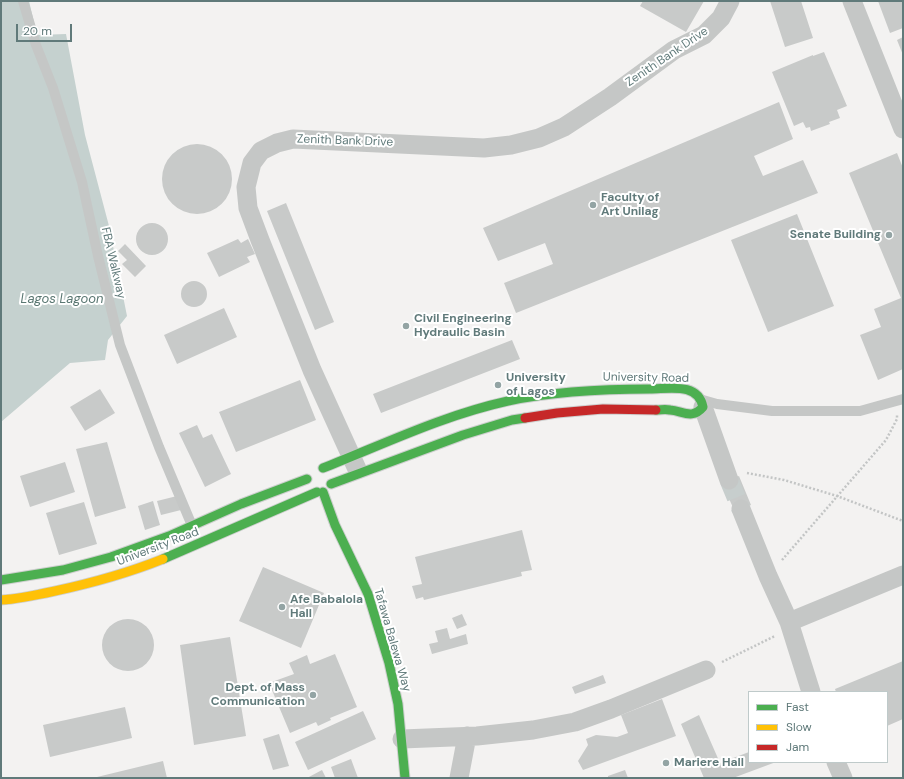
<!DOCTYPE html>
<html>
<head>
<meta charset="utf-8">
<style>
  body { margin:0 }
  #map { position:relative; width:904px; height:779px; overflow:hidden; background:#f3f2f1; font-family:"DM Sans",sans-serif }
  canvas { display:block }
  .frame { position:absolute; inset:0; border:2px solid #607a7a; pointer-events:none }
  .legend { position:absolute; left:748px; top:691px; width:140px; height:72px; box-sizing:border-box; background:#fff; border:1px solid #bfcaca; margin:0; padding:5px 7px; list-style:none; font-size:12px; color:#607a7a }
  .legend li { display:flex; align-items:center; gap:8px; height:20px }
  .legend b { width:20px; border:1px solid #bfcaca }
  .scale { position:absolute; left:16px; top:24px; width:56px; height:18px; box-sizing:border-box; border:2px solid #607a7a; border-top:0; padding-left:5px; font-size:12px; line-height:14px; white-space:nowrap; color:#607a7a; -webkit-text-stroke:3px #fff; paint-order:stroke }
</style>
</head>
<body>
<div id="map">
<canvas width="904" height="779"></canvas>
<div class="frame"></div>
<ul class="legend">
<li><b style="height:5px;background:#4caf50"></b>Fast</li>
<li><b style="height:5px;background:#ffc107"></b>Slow</li>
<li><b style="height:5px;background:#c62828"></b>Jam</li>
</ul>
<div class="scale">20 m</div>
</div>
<script>
const ctx = document.querySelector('canvas').getContext('2d');
ctx.lineJoin = 'round';
function fill(path, color) {
  ctx.fillStyle = color;
  ctx.fill(path, 'evenodd');
}
function strokePath(path, color, width, dash) {
  ctx.strokeStyle = color;
  ctx.lineWidth = width;
  ctx.lineCap = dash ? 'butt' : 'round';
  ctx.setLineDash(dash || []);
  ctx.stroke(path);
}
function write(font, color, halo, rows, align = 'center') {
  ctx.font = font + ' "DM Sans",sans-serif';
  ctx.lineWidth = 4;
  ctx.setLineDash([]);
  ctx.textBaseline = 'middle';
  ctx.strokeStyle = halo;
  ctx.fillStyle = color;
  for (const [text, x, y, turn = 0] of rows) {
    ctx.save();
    ctx.translate(x, y);
    ctx.rotate((+turn || 0) * Math.PI / 180);
    ctx.textAlign = isNaN(turn) ? turn : align;
    if (halo) ctx.strokeText(text, 0, 0);
    ctx.fillText(text, 0, 0);
    ctx.restore();
  }
}
fill(new Path2D(`
  M1,1H29L37,35L66,34L85,135L109,226L127,316L108,340L105,360L70,363L1,422Z`), '#c5d1cf');
fill(new Path2D(`
  M643,1H704L686,32L640,6Z
  M770,1H801L813,38L785,47Z
  M878,1H903V28L890,33Z
  M903,37V55L897,40Z
  M824,52L847,106L837,110L840,118L829,122L830,124L811,131L810,127L806,128L803,122L794,126L772,72L813,55V56Z
  M779,102L793,139L754,156L763,176L803,160L818,193L516,313L504,283L553,264L545,243L498,261L483,228Z
  M162 179a35 35 0 1 1 70 0a35 35 0 1 1-70 0Z
  M897,153L903,168V369L878,380L860,335L881,327L874,309L901,298L849,173Z
  M286,203L334,322L315,330L267,211Z
  M797,214L834,306L768,332L731,240Z
  M136 239a16 16 0 1 1 32 0a16 16 0 1 1-32 0Z
  M238,239L241,243L248,239L255,254L247,257L250,262L219,277L207,253Z
  M125,244L146,266L135,277L122,264L127,260L118,251Z
  M181 294a13 13 0 1 1 26 0a13 13 0 1 1-26 0Z
  M224,308L237,337L177,364L164,335Z
  M512,340L520,359L381,413L373,394Z
  M300,380L316,420L236,452L219,412Z
  M100,389L115,413L85,431L70,407Z
  M197,425L203,438L212,434L231,474L205,487L179,433Z
  M107,442L126,508L95,517L76,449Z
  M65,462L75,492L30,507L20,476Z
  M739,476L751,505L735,512L722,483Z
  M177,496L181,510L161,515L157,501Z
  M153,501L160,525L145,530L138,506Z
  M84,502L97,544L59,555L46,513Z
  M522,530L532,570L521,572L522,576L424,600L423,597L416,599L412,586L422,584L415,557Z
  M263,567L324,593L301,648L239,621Z
  M462,614L467,625L457,629L452,618Z
  M102 645a26 26 0 1 1 52 0a26 26 0 1 1-52 0Z
  M447,628L450,639L466,634L468,644L432,654L429,644L438,642L435,631Z
  M230,637L246,736L194,745L180,645Z
  M335,654L357,707L330,718L331,720L318,726L316,722L290,733L269,683L294,674L289,663L307,655L310,664Z
  M903,661V719L887,726V692H836L835,689Z
  M603,675L606,683L575,694L572,687Z
  M662,699L676,736L583,770L578,761L588,745L586,739L596,735L617,737L628,733L621,715Z
  M125,707L132,738L50,757L43,725Z
  M363,711L376,739L308,770L295,742Z
  M699,715L720,763L749,752V762H776L733,778H704L681,724Z
  M279,734L289,766L273,770L263,739Z
  M351,759L358,778H335L331,767Z
  M163,761L167,778H97V777Z
  M322,770L326,778H307Z
  M625,770L628,778H608V776Z`), '#c8cac9');
strokePath(new Path2D(`
  M729,480L741,509`), '#c7cecd', 19, [19, 10]);
const fast = new Path2D(`
  M323,468C384,444 444,415 508,401C555,391 602,389 650,389C669,389 698,382 703,407C692,420 683,411 670,410C665,409 661,410 656,410
  M331,484L463,435L512,420L525,418
  M323,492L335,525L368,594L389,663L398,704L405,778
  M163,559L317,492
  M1,580L63,570L111,557L169,536L241,504L307,479`);
const slow = new Path2D(`
  M1,600C19,599 37,595 55,591C92,583 128,573 163,559`);
const jam = new Path2D(`
  M525,418L557,413L603,409L656,410`);
strokePath(fast, '#cdcfce', 11);
strokePath(slow, '#cdcfce', 11);
strokePath(jam, '#cdcfce', 11);
strokePath(new Path2D(`
  M747,473L784,480L837,496L903,521
  M782,560L886,440L897,419V414
  M722,662L775,636`), '#c3c5c5', 2.5, [2, 2]);
strokePath(new Path2D(`
  M23,1L36,45L53,88L82,182L98,256L120,345L159,447L193,528
  M703,400L717,404L772,411H860L903,399`), '#c5c7c6', 10);
strokePath(new Path2D(`
  M852,1L903,129
  M703,407L729,480
  M357,469L312,370L260,240L248,208L246,187L252,163L261,151L277,143L293,139L484,148L511,145L539,138L564,127L610,97L674,50L704,35L721,18L730,1
  M741,509L768,576L789,622L811,692
  M789,622L903,575
  M402,739L477,736L533,730L575,722L611,709L706,670
  M836,762L843,778
  M459,778L467,736`), '#c5c7c6', 19);
strokePath(fast, '#4caf50', 9);
strokePath(slow, '#ffc107', 9);
strokePath(jam, '#c62828', 9);
for (const [x, y, r, color] of [
  [593,205,4,"#93a4a4"],
  [889,235,4,"#93a4a4"],
  [406,326,4,"#93a4a4"],
  [498,385,4,"#93a4a4"],
  [282,607,4,"#93a4a4"],
  [313,695,4,"#93a4a4"],
  [666,763,4,"#93a4a4"]
]) {
  const dot = new Path2D();
  dot.arc(x, y, r, 0, 2 * Math.PI);
  ctx.fillStyle = color;
  ctx.fill(dot);
  strokePath(dot, '#fff', 1.5);
}
write('12px', '#607a7a', '#fff', [
  ["Zenith Bank Drive",667,57,-34],
  ["Zenith Bank Drive",345,141,2],
  ["FBA Walkway",113,263,77],
  ["University Road",646,378,1],
  ["University Road",158,547,-21],
  ["Tafawa Balewa Way",392,640,74]
]);
write('bold 12px', '#607a7a', '#fff', [
  ["Faculty of",601,198],
  ["Art Unilag",601,212],
  ["Senate Building",881,235,"right"],
  ["Civil Engineering",414,319],
  ["Hydraulic Basin",414,333],
  ["University",506,378],
  ["of Lagos",506,392],
  ["Afe Babalola",290,600],
  ["Hall",290,614],
  ["Dept. of Mass",305,688,"right"],
  ["Communication",305,702,"right"],
  ["Mariere Hall",674,763]
], 'left');
write('italic 13px', '#5a7772', '#fff', [
  ["Lagos Lagoon",62,300]
]);
</script>
</body>
</html>
